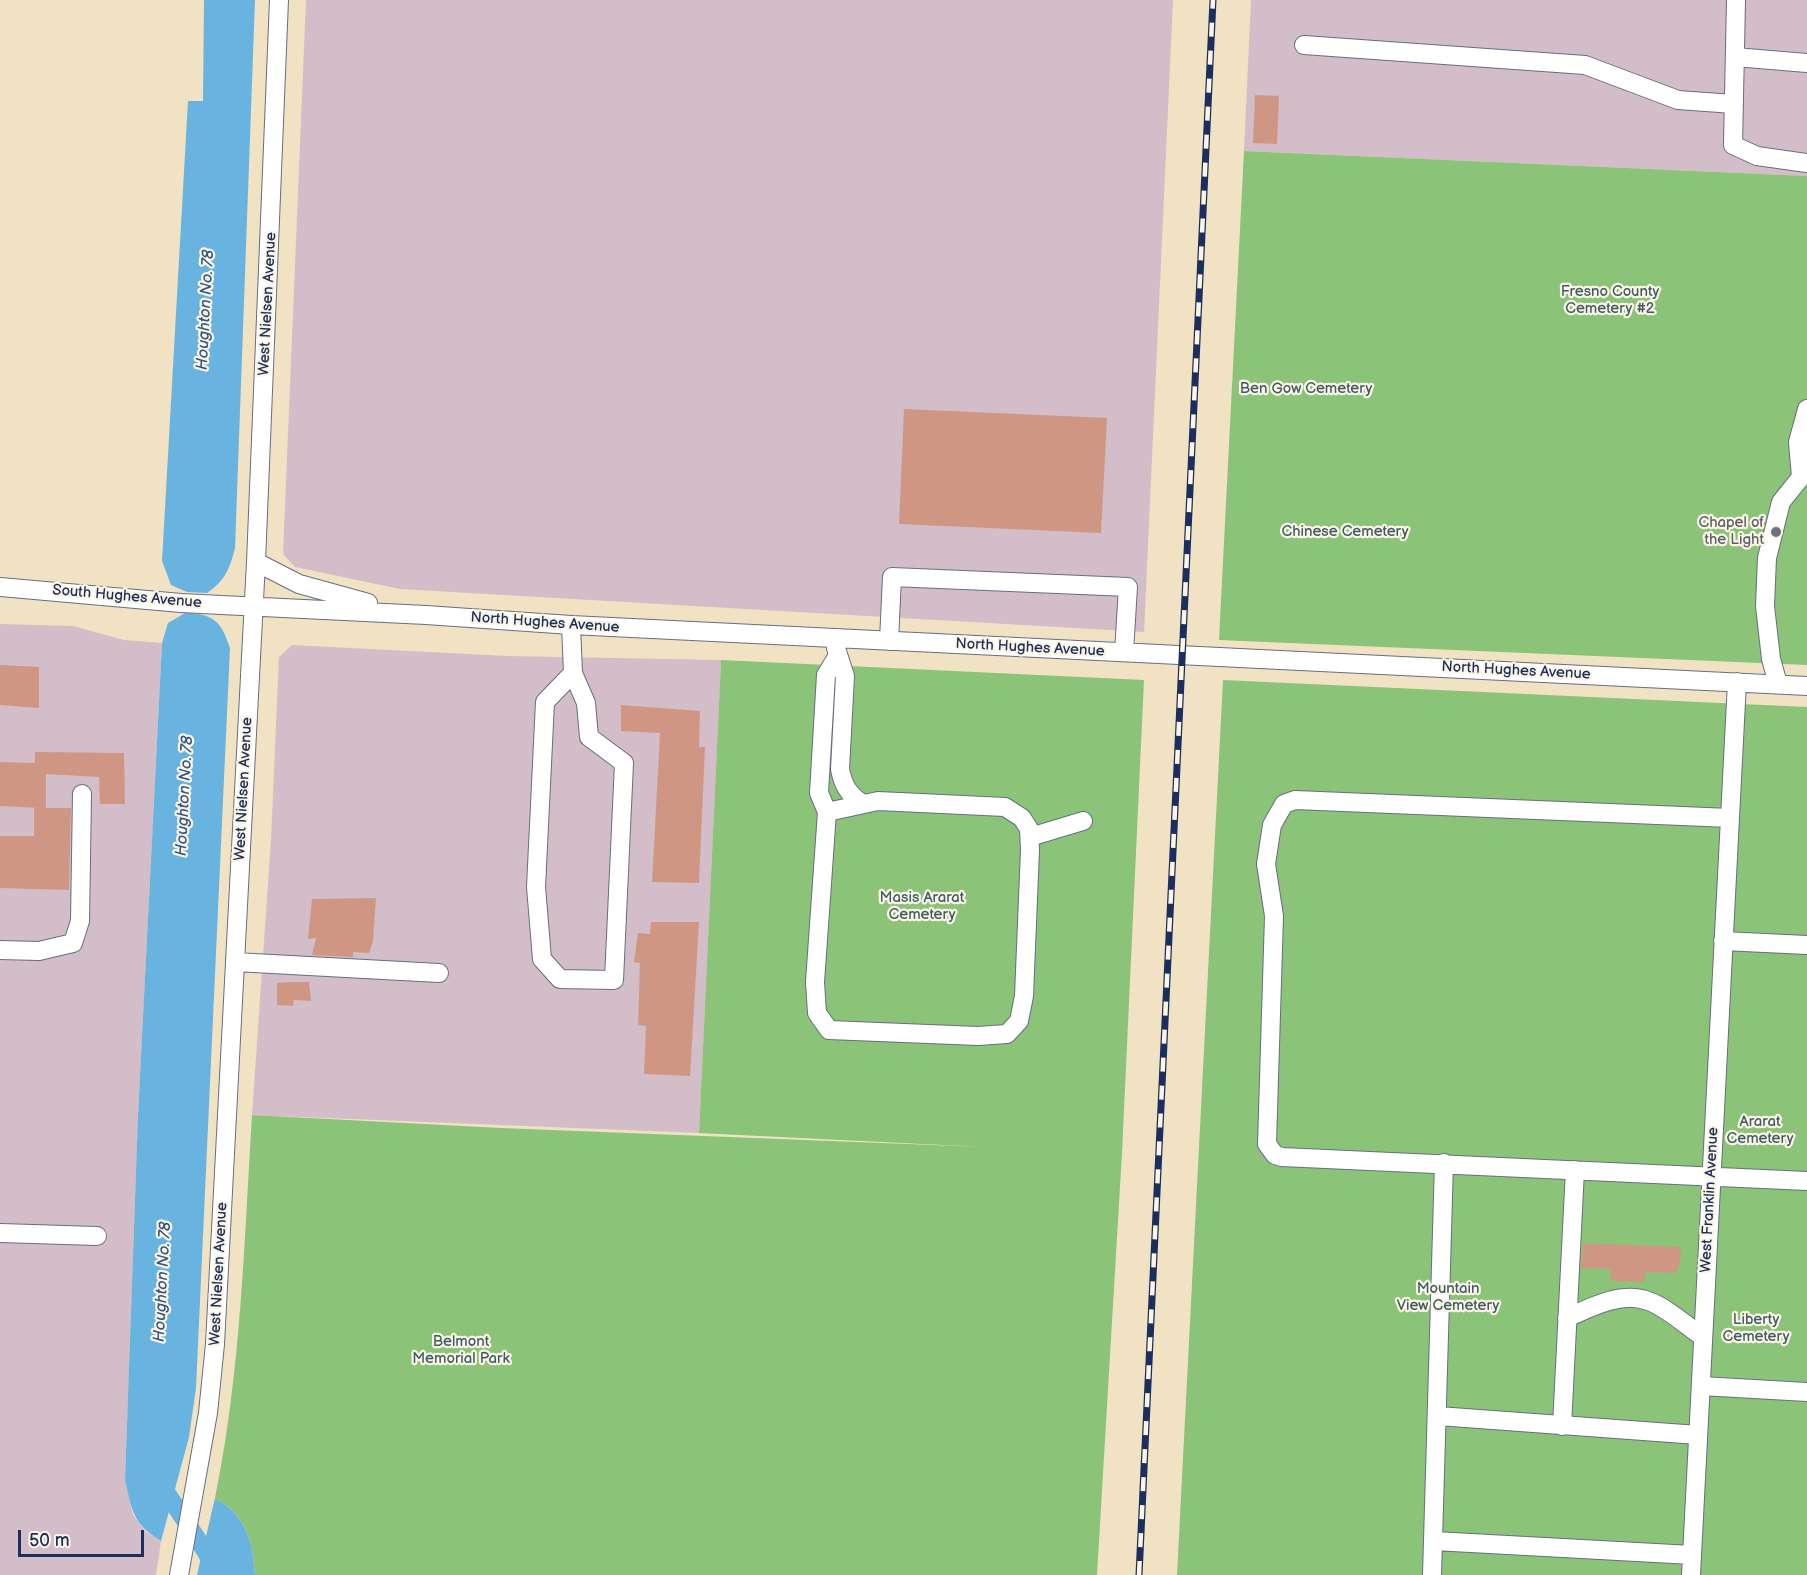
<!DOCTYPE html>
<html>
<head>
<meta charset="utf-8">
<style>
  body { margin:0 }
  #map { position:relative; width:1807px; height:1575px; overflow:hidden; background:#f0e2c3; font-family:"Balsamiq Sans",sans-serif }
  canvas { display:block }
  .scale { position:absolute; left:18px; top:1530px; width:126px; height:27px; box-sizing:border-box; border:3px solid #1b2f5e; border-top:0; padding-left:8px; font-size:18px; line-height:21px; white-space:nowrap; color:#1b2f5e; -webkit-text-stroke:4px #fcf5e5; paint-order:stroke }
</style>
</head>
<body>
<div id="map">
<canvas width="1807" height="1575"></canvas>
<div class="scale">50 m</div>
</div>
<script>
const ctx = document.querySelector('canvas').getContext('2d');
ctx.lineJoin = 'round';
function fill(path, color) {
  ctx.fillStyle = color;
  ctx.fill(path, 'evenodd');
}
function strokePath(path, color, width, dash) {
  ctx.strokeStyle = color;
  ctx.lineWidth = width;
  ctx.lineCap = dash ? 'butt' : 'round';
  ctx.setLineDash(dash || []);
  ctx.stroke(path);
}
function write(font, color, halo, rows, align = 'center') {
  ctx.font = font + ' "Balsamiq Sans",sans-serif';
  ctx.lineWidth = 4.5;
  ctx.setLineDash([]);
  ctx.textBaseline = 'middle';
  ctx.strokeStyle = halo;
  ctx.fillStyle = color;
  for (const [text, x, y, turn = 0] of rows) {
    ctx.save();
    ctx.translate(x, y);
    ctx.rotate((+turn || 0) * Math.PI / 180);
    ctx.textAlign = isNaN(turn) ? turn : align;
    if (halo) ctx.strokeText(text, 0, 0);
    ctx.fillText(text, 0, 0);
    ctx.restore();
  }
}
fill(new Path2D(`
  M306,0H1173L1144,632L400,589L295,567L283,554Z
  M1251,0H1807V176L1244,151Z
  M0,624L73,626L124,640L162,643L138,1115L125,1480L133,1515L146,1532L161,1541L156,1575H0Z
  M292,645L507,656L721,660L699,1133L252,1115L271,840L279,657Z`), '#d2bdc8');
fill(new Path2D(`
  M1244,151L1807,176V665L1219,640Z
  M721,660L1144,680L1122,1153L1097,1575H255C252,1539 247,1517 215,1498C241,1372 244,1243 252,1115L501,1128L983,1147L699,1133Z
  M1223,680L1807,707V1575H1177Z`), '#8bc478');
fill(new Path2D(`
  M204,0H255L235,548C230,568 225,581 207,593L187,592L171,585L162,561L188,101H203Z
  M185,613C214,614 221,621 230,648L196,1388L189,1437L161,1541C133,1524 132,1511 125,1480L138,1115L162,643L168,623Z
  M215,1498C247,1517 252,1539 255,1575H197Z`), '#69b3e1');
strokePath(new Path2D(`
  M160,1483L206,1552L217,1575`), '#69b3e1', 18);
fill(new Path2D(`
  M1255,95L1279,96L1277,144L1253,143Z
  M904,409L1107,418L1101,533L899,524Z
  M0,665L39,667V708L0,705Z
  M621,705L700,711L699,747H705L699,883L652,882L660,733L621,731Z
  M35,752L124,753L125,804H100L99,777L46,774V808H71L69,890L0,888V836H34V808H40L0,806V762L35,763Z
  M376,898L373,941L369,953L353,952V957L312,955L316,938L308,939L312,899Z
  M651,922H699L690,1076L644,1074L646,1026L638,1025L640,963L634,962L638,933L650,934Z
  M293,982H309L311,1001L294,1000L293,1006L277,1005V983Z
  M1583,1243L1681,1247L1680,1266H1677V1273L1645,1272L1644,1282L1611,1281V1269L1581,1268Z`), '#cf9783');
const minor = new Path2D(`
  M1736,0L1733,145L1757,156L1807,163
  M1304,45L1585,65L1678,100L1734,104
  M1735,57L1807,63
  M256,562L299,584L368,603
  M0,587L181,603L426,615L571,625L1807,686
  M571,625L573,673L586,703L589,737L624,763L614,980L560,979L542,959L536,887L545,702L573,673
  M889,641L892,577L1128,587L1124,652
  M836,648L845,676L840,769C843,785 848,793 860,802
  M1778,684L1771,659L1765,606L1767,558L1781,502L1801,477L1798,442L1807,409
  M827,812L878,801L1005,807L1022,818L1029,829L1030,850L1024,996L1019,1021L1007,1034L978,1036L829,1030L817,1013L815,982L827,812L819,793L826,675L837,657
  M1730,818L1295,800L1284,804L1272,825L1266,864L1274,916L1267,1144L1275,1155L1282,1157L1807,1181
  M1030,837L1083,821
  M1723,941L1807,945
  M0,950L39,951L73,943L80,921L82,794
  M235,962L439,973
  M0,1233L97,1236
  M1567,1318C1591,1307 1622,1291 1648,1301C1665,1306 1688,1327 1703,1337
  M1701,1386L1807,1392
  M1438,1416L1698,1435
  M1562,1426L1575,1170
  M1434,1541L1692,1555
  M179,1575L208,1413L215,1344L256,562L279,0
  M1432,1575L1444,1163
  M1691,1575L1737,682`);
strokePath(minor, '#666e81', 20);
strokePath(minor, '#fff', 18);
const rail = new Path2D(`
  M1139,1575L1213,0`);
strokePath(rail, '#1b2f5e', 7);
strokePath(rail, '#fcf5e5', 4.5, [14]);
for (const [x, y, r, color] of [
  [1776,532,6,"#6b7280"]
]) {
  const dot = new Path2D();
  dot.arc(x, y, r, 0, 2 * Math.PI);
  ctx.fillStyle = color;
  ctx.fill(dot);
  strokePath(dot, '#fcf5e5', 2);
}
write('15px', '#3d5c66', '#fcf5e5', [
  ["Fresno County",1610,292],
  ["Cemetery #2",1610,309],
  ["Ben Gow Cemetery",1306,389],
  ["Chinese Cemetery",1345,532],
  ["Masis Ararat",922,898],
  ["Cemetery",922,915],
  ["Ararat",1760,1122],
  ["Cemetery",1760,1139],
  ["Mountain",1448,1289],
  ["View Cemetery",1448,1306],
  ["Liberty",1756,1320],
  ["Cemetery",1756,1337],
  ["Belmont",461,1342],
  ["Memorial Park",461,1359]
]);
write('15px', '#1b2f5e', '#fcf5e5', [
  ["West Nielsen Avenue",268,304,-87],
  ["South Hughes Avenue",127,597,5],
  ["North Hughes Avenue",545,623,4],
  ["North Hughes Avenue",1030,648,3],
  ["North Hughes Avenue",1516,671,3],
  ["West Nielsen Avenue",244,789,-87],
  ["West Franklin Avenue",1710,1200,-87],
  ["West Nielsen Avenue",219,1274,-87]
]);
write('15px', '#5b616d', '#fcf5e5', [
  ["Chapel of",1764,523],
  ["the Light",1764,540]
], 'right');
write('italic 16px', '#325785', '#fcf5e5', [
  ["Houghton No. 78",206,310,-87],
  ["Houghton No. 78",185,796,-87],
  ["Houghton No. 78",163,1282,-87]
]);
</script>
</body>
</html>
